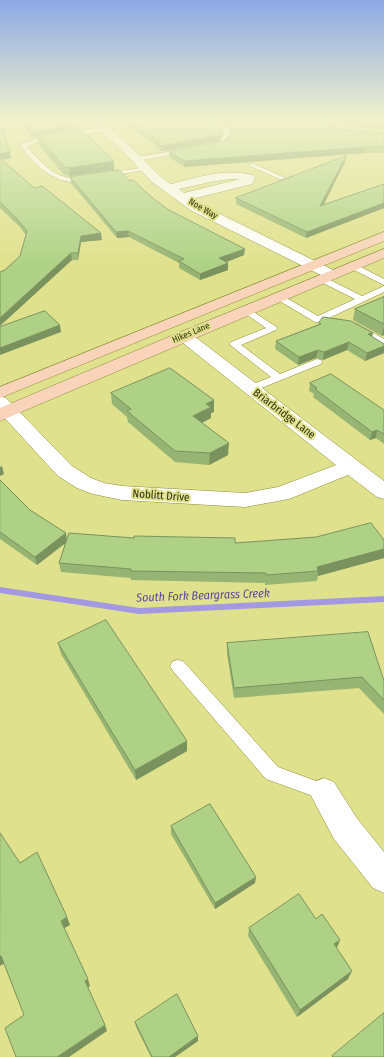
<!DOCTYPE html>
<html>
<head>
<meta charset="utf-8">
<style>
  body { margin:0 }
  canvas { display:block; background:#e0e18c }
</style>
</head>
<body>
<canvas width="384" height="1057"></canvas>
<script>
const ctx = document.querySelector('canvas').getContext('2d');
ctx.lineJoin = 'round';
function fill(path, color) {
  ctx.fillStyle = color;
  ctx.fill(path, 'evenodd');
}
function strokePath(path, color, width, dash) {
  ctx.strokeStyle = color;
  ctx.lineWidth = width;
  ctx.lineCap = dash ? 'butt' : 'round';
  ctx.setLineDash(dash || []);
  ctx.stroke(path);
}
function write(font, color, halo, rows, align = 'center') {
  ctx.font = font + ' "Fira Sans Condensed",sans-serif';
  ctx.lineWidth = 4;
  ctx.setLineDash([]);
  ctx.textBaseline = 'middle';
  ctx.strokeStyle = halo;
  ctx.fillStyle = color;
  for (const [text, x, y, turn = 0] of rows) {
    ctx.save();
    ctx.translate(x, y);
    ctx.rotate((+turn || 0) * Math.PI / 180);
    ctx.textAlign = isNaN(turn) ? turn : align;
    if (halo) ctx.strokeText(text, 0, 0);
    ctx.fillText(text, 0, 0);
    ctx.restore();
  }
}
fill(new Path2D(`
  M0,587L139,608L384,596V602L139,614L0,593Z`), '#a299e2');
const lane = new Path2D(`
  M145,119H160L85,135L39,142L27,146C39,160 51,175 70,178L148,167V169L146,170L70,182C47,178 33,163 20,145L38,138Z
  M200,119C212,119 223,122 230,132L226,143L218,147L206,148V146C215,144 222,143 224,132L217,127Z
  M187,149L190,151L189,152L137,161L134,159L137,157Z
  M252,163L283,177L285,178L283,179H279L250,166L249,165Z
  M353,263L384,279V285L350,268L349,266Z
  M322,276L362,296L384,286V292L329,318L341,320L343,322L341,324L338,325L315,322L273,297L275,295H281L318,316L355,299L319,281L318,279Z
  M246,307L278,328L276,330L241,345L280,374L317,359L321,360L322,362L321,364L254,391H246L245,389L246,387L271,377L229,344L231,342L266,328L243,312L241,310Z
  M357,324L384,339V346L354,329L352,327Z
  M178,660L183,661L278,767L330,786L333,792L330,798L324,800L266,779L173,671L170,666L173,661Z`);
const street = new Path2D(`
  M85,119H97L126,142L160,176L171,184C199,177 225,168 253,175L255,178L252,184L192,199L202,205L337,272L339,275L337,278L332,279L327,278L192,211L152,182L118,146ZM230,179H240L184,193L179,189L210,182Z
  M184,331L190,333L384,481V499L377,497L348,475L289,499L245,507L122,500L93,494L77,488L58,476L0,413V396L6,398L72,466L91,478L104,483L122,486L245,493L278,487L336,465L178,339L176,336L178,333Z
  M324,778L334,782L356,817L384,852V893L373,888L334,839L309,792L314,782Z`);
const secondary = new Path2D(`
  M384,232V241L0,398V387Z
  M384,249V258L0,421V408L178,333Z`);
strokePath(lane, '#8c8c37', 1);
strokePath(street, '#8c8c37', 1);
strokePath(secondary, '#8c8c37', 1);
fill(lane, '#fff');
fill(street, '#fff');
fill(secondary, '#f9d4ba');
fill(new Path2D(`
  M18,119H70L74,125L75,130L70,176L64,175L38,144L37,137L33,138Z
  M212,119H315L343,130L384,133V153H364L184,167L169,157V151L224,141L230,135L231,131L225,125L218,120Z
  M324,119H384V129L343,127Z
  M0,120L11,158L2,160L34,188L102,240L81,242L78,260H72L5,270L20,256L26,235L19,226L0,208Z
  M130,122L223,127L222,138L219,141L161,151L156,148V145L130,127Z
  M345,162L323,205L384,184V208L306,238L236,204V198Z
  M70,177L130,181L167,209L244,255L226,262L228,270L200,280L179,268V263L129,237L117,238L71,183Z
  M384,297V335L382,336L353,320L355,309Z
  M319,323L372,337L384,344V353L365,361L347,350L323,360L316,358L298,365L275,349L276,341L319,324Z
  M310,383L384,410V444L376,438L370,440L313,397L314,394L309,391Z
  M111,393L214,400V412L211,413V418L202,423L228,455L209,465L175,462L128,422L127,417L112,404Z
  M0,480L30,510L67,539L134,538L235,543L384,540V558L318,576L317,581L265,585V583L131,580V578L61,572L59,563L65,543L37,565L0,539Z
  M58,643L187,741V751L136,780L61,654Z
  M227,643L384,681V714L359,688L234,698L227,654Z
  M171,827L255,883L215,909L171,834Z
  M316,919L336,948L348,979L297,1017L248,936L249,928Z
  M135,1022L198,1036V1041L175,1057H151L136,1027Z`), '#96b473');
fill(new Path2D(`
  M122,119H134L122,122Z
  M74,125L75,130L37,135V137L33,138V133Z
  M223,127L222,138L219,141L161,151V146Z
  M365,147L364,153L184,167V161Z
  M10,152L11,158L0,160V154Z
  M346,156L345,162L320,212V206Z
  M114,161V170L70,176L69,168Z
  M384,203V208L306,238L307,232Z
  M128,231L129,237L117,238L116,232Z
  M101,233L102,240L81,242L78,260V253L81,236Z
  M245,249L244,255L219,265V258Z
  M71,253L72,260L0,326V318Z
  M228,263V270L200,280V274Z
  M60,325L61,332L0,355V348Z
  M384,326V335L382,336Z
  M373,333L371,341L368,334Z
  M349,342L347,350L323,360L324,352Z
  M384,346V353L365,361L367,353Z
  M318,350L316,358L298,365L299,357Z
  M214,400V412L211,413V418L193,427V416L206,404Z
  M377,430L376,438L370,440L372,432Z
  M229,443L228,455L209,465L210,453Z
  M2,466L4,474L0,476V467Z
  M66,533L67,542L37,565L35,557Z
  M384,549V558L318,576V571L317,567Z
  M187,741V751L136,780L135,770Z
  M256,877L255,883L215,909V903Z
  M67,917L70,925L63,929L61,921Z
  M340,940L337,948L334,944Z
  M0,956H1L5,963L0,966Z
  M352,971L348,979L297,1017L300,1010Z
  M88,979L90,986L87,988L85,981Z
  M105,1025L107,1031L69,1057H57Z
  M198,1036V1041L175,1057H169Z`), '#7a925e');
const building = new Path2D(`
  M21,119H70L74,125L33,133Z
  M140,119H208L223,127L222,133L219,135L161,146L156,143L160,142L130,122Z
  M225,119H315L343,130L384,133V147H365L184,161L169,151L224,141L230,135L231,126Z
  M339,119H384V124L344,121Z
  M0,120L10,152L0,154Z
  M81,129L114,161L69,168L63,166L37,135Z
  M346,156L320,206L384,184V203L307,232L236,198Z
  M0,158L34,188L42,186L101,233L81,236L78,253H71L0,318V272L5,270L20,256L27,231L18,220L0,202Z
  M119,170L130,181L133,180L149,195L167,209L245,249L219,258L228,263L200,274L179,261L184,259L128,231L116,232L70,177Z
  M384,297V324L355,309Z
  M45,311L60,325L0,348V327Z
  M323,317L351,321L373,333L368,334L384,344V346L367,353L349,342L324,352L318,350L299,357L276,341L321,324L319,323Z
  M170,368L214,400L206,404L211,407L193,416L229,443L210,453L175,451L127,411L131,409L111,393Z
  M331,374L384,410V434L377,430L372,432L315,389L317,388L310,383Z
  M0,480L30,510L66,533L35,557L0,532Z
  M371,523L384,540V549L317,567L318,571L266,575V573L131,571V569L59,563L69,533L134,538V536L235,538V543L316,537Z
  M106,620L187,741L135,770L58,643Z
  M368,632L384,681V700L362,677L234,688L227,643Z
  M210,804L256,877L215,903L171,826Z
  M0,833L20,863L37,852L67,917L61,921L88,979L85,981L105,1025L57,1057H16L5,1028L24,1015L1,956H0Z
  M299,894L316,919L322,914L340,940L334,944L352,971L300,1010L249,928Z
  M177,994L198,1036L169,1057H152L135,1022Z
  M384,1013V1057H333L332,1056Z`);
fill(building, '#aed186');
strokePath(building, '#7a925e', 1);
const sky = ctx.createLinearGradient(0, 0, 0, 267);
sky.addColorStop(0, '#8ca9e6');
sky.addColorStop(0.45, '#f1f2cb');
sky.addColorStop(1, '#f1f2cb00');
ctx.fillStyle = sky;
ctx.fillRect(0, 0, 384, 267);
write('9px', '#2f2f0b', '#e0e18c', [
  ["Noe Way",203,209,30],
  ["Hikes Lane",191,333,-23]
]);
write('11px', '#2f2f0b', '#e0e18c', [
  ["Briarbridge Lane",284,414,37],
  ["Noblitt Drive",161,496,4]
]);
write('italic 12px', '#57469c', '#e0e18c', [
  ["South Fork Beargrass Creek",203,596,-2]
]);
</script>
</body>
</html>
